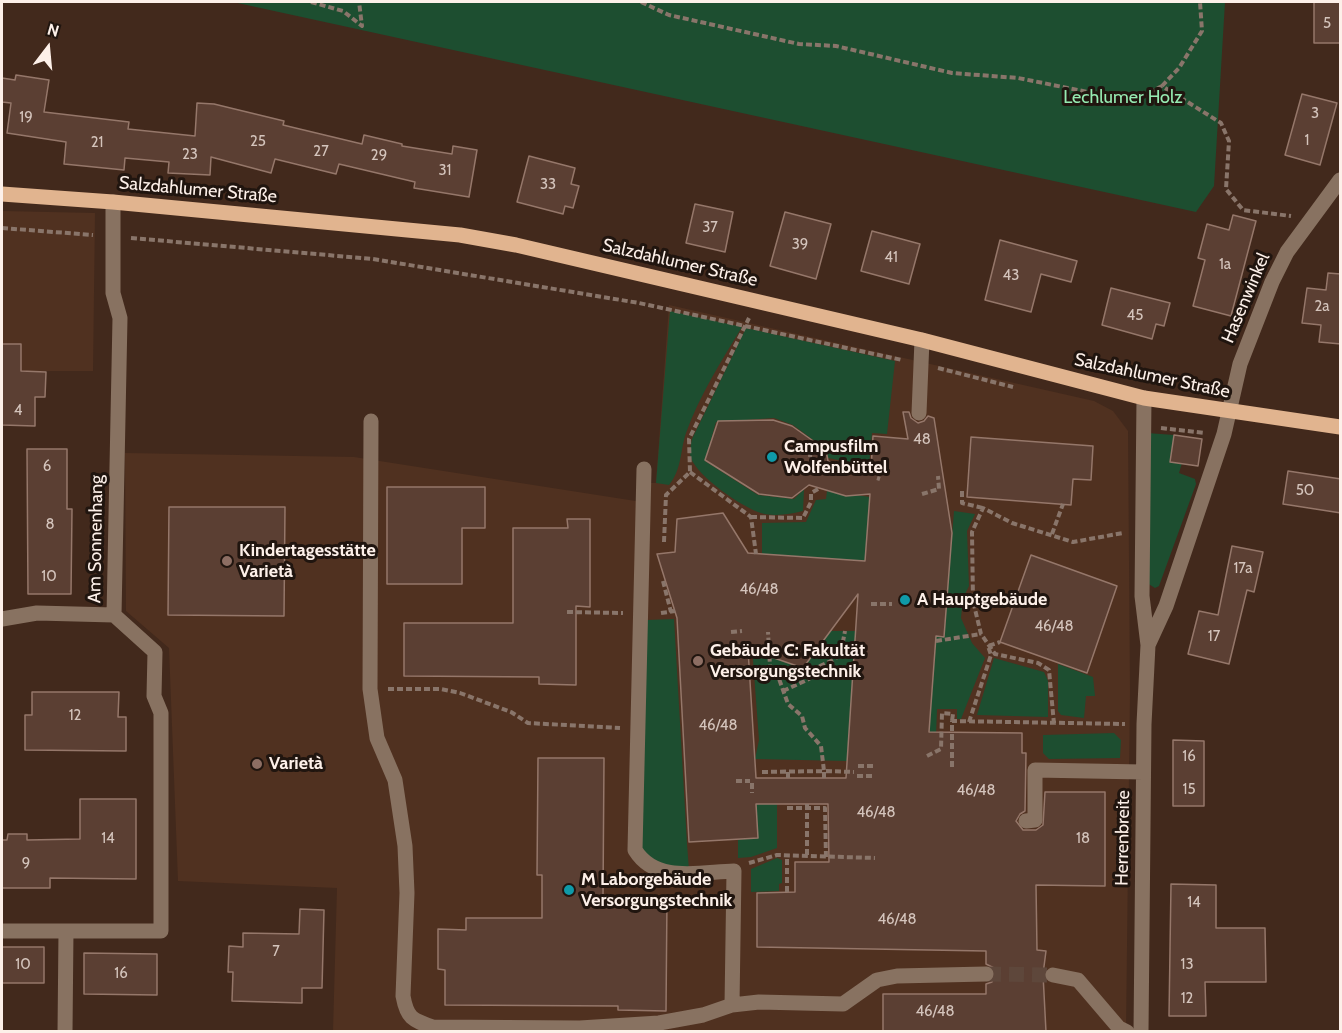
<!DOCTYPE html>
<html>
<head>
<meta charset="utf-8">
<style>
  body { margin:0 }
  #map { position:relative; width:1342px; height:1033px; overflow:hidden; background:#42291c; font-family:Cabin,sans-serif }
  canvas { display:block }
  .frame { position:absolute; inset:0; border:3px solid #fdf0e9; pointer-events:none }
  .north { position:absolute; left:18px; top:18px; width:60px; height:60px; -webkit-text-stroke:4px #20150f; paint-order:stroke; rotate:16deg; font-size:16px; font-weight:700; line-height:24px; text-align:center; color:#fdf0e9 }
  .north::after { content:''; display:block; margin:auto; width:21px; height:27px; background:#fdf0e9; clip-path:polygon(50% 0,100% 100%,50% 72%,0 100%) }
</style>
</head>
<body>
<div id="map">
<canvas width="1342" height="1033"></canvas>
<div class="frame"></div>
<div class="north">N</div>
</div>
<script>
const ctx = document.querySelector('canvas').getContext('2d');
ctx.lineJoin = 'round';
function fill(path, color) {
  ctx.fillStyle = color;
  ctx.fill(path, 'evenodd');
}
function strokePath(path, color, width, dash) {
  ctx.strokeStyle = color;
  ctx.lineWidth = width;
  ctx.lineCap = dash ? 'butt' : 'round';
  ctx.setLineDash(dash || []);
  ctx.stroke(path);
}
function write(font, color, halo, rows, align = 'center') {
  ctx.font = font + ' Cabin,sans-serif';
  ctx.lineWidth = 6;
  ctx.setLineDash([]);
  ctx.textBaseline = 'middle';
  ctx.strokeStyle = halo;
  ctx.fillStyle = color;
  for (const [text, x, y, turn = 0] of rows) {
    ctx.save();
    ctx.translate(x, y);
    ctx.rotate((+turn || 0) * Math.PI / 180);
    ctx.textAlign = isNaN(turn) ? turn : align;
    if (halo) ctx.strokeText(text, 0, 0);
    ctx.fillText(text, 0, 0);
    ctx.restore();
  }
}
fill(new Path2D(`
  M2,211L95,213L93,371H2Z
  M669,305L1094,401L1113,411L1128,431L1130,692L1126,1031H333L337,888L178,881L169,648L126,611L125,453L354,457L642,502L643,483H656Z`), '#503120');
fill(new Path2D(`
  M233,2H1225L1214,186L1196,212Z
  M670,311L742,327C722,360 699,396 686,433C680,451 682,469 669,485L656,483Z
  M746,328L895,361L887,434L872,433L869,466L818,456L816,442L793,425L774,418L716,422L705,461L758,495L794,499L804,489L803,511C790,514 775,517 761,513C743,508 697,476 691,458C689,453 691,444 692,439Z
  M1147,433L1174,435L1170,462L1182,463L1179,473L1195,479L1196,484L1159,586L1155,588L1147,583Z
  M827,491L870,497L862,595L762,554V523L806,522L816,500L826,499Z
  M954,511L975,514L967,531L969,586L963,598L961,618L972,643L985,658L961,719H957V709H937L936,735L929,734L936,636H944Z
  M674,619L687,844L689,870L658,867L639,845L647,620Z
  M830,631H856L847,761L755,759L759,740L751,633L803,668Z
  M994,658L1044,672L1048,681V717L977,715Z
  M1058,664L1093,677L1095,696H1086L1084,718L1061,715L1058,711Z
  M1114,733L1121,740L1120,758L1049,759L1043,753V735Z
  M756,804H777V848L751,857L738,858V839L758,838Z
  M777,858L782,860V883L779,884V891L751,892V869Z`), '#1d4e30');
const building = new Path2D(`
  M1314,2H1341V43H1314Z
  M16,75L49,80L44,112L129,122L128,129L195,136L197,103L214,104L284,121L283,125L362,144L364,135L402,144V146L452,154L453,146L477,150L469,197L414,188L415,182L339,164L336,174L275,159L271,173L211,157L210,175L168,173L169,162L125,158L124,170L64,164L66,142L7,133L11,103L2,102V78L15,80Z
  M1302,94L1337,103L1320,165L1285,155Z
  M529,156L575,168L571,184L579,186L573,208L565,206L563,214L517,202Z
  M695,204L733,212L725,252L686,243Z
  M785,212L831,224L816,279L770,266Z
  M1233,215L1256,221L1231,316L1193,306L1205,260L1198,258L1207,224L1229,230Z
  M872,231L920,244L909,284L861,271Z
  M1000,240L1077,261L1071,282L1041,274L1031,312L985,300Z
  M1328,273L1341,274V344L1319,342L1321,325L1302,323L1307,288L1326,290Z
  M1111,288L1170,303L1164,326L1156,324L1152,339L1102,325Z
  M2,344H21V371L46,372L45,397H35V426L2,425Z
  M903,412H909L911,418L918,423L924,421L928,416L934,418L952,533L944,637L936,636L929,732L1022,733V753H1026L1025,811L1020,814L1016,821L1023,830H1036L1043,825L1045,792H1105V886L1036,885L1037,950L1046,951L1043,974L1046,1032L883,1031V994H986V984L992,982L996,974L994,968L986,964V951L757,947V893L795,892V862H829L828,804H756L758,838L689,842L677,618L657,554L675,552L677,519L723,513L748,553L865,561L870,494L846,496L809,485L792,498L759,494L705,460L718,421L773,420L792,426L826,450L828,461L845,468L871,469L873,436L908,439ZM858,594L846,778H756L748,649L803,668Z
  M1174,435L1202,439L1198,466L1170,462Z
  M971,437L1093,446L1091,480L1073,479L1071,505L967,497Z
  M27,449H67V509H72L71,594H28Z
  M1288,471L1341,479V513L1283,504Z
  M387,487H485V528H462V584H387Z
  M169,507H285L284,616L168,615Z
  M567,519H590V607L576,606V685L539,684V677L404,676V623H513V528H568Z
  M1232,546L1263,552L1254,592L1247,590L1229,664L1188,654L1199,611L1218,615Z
  M1031,555L1117,586L1087,673L1000,642Z
  M32,692H119L118,717H126V751L25,750V715H32Z
  M1173,740L1204,741V806H1173Z
  M538,758H604L603,896L667,897L666,1011L618,1010V1006L445,1005V970L438,969V929L466,930V918H542V875H537Z
  M80,799H136V879L50,878V888H2V840H7L8,834H27V840L80,839Z
  M1171,884L1216,885V928H1265L1266,982H1205L1206,1016H1169Z
  M300,909L324,910L322,988H302V1003L232,1001L233,972H228L229,946L243,947V933L299,934Z
  M2,947H44V983H2Z
  M84,953L157,954V995L84,994Z`);
fill(building, '#5b3f33');
strokePath(building, '#95776a', 1.5);
strokePath(new Path2D(`
  M986,974L1053,975`), '#5e473b', 15, [15, 8]);
strokePath(new Path2D(`
  M311,2L343,11L362,26L359,2
  M641,2L669,15L799,44L836,46L952,73L1018,78L1133,101L1162,86L1221,123L1229,141L1226,189L1243,210L1291,216
  M1162,86L1179,68L1202,31L1200,2
  M2,228L93,235
  M131,238L373,259L639,303L902,360
  M938,368L1013,387
  M1161,428L1205,433
  M810,457L811,446
  M690,472L751,517L756,554
  M877,478L880,479
  M962,491V503L983,508
  M922,494L939,489L938,476
  M751,517L803,518L811,502V493L820,488
  M1052,534L1063,504
  M664,542L666,495L690,472L689,439L749,318
  M663,581L671,612
  M871,604H892
  M567,612L623,613
  M661,613L675,611
  M731,632L742,631
  M936,641L981,634
  M388,689H441L460,693L511,712L528,723L620,728
  M783,691L809,679L820,666L835,659L841,652L845,631
  M969,722L991,655L988,646L1000,642
  M1054,724L1049,670L1038,663L995,654L981,634L973,601L972,532L983,508L1012,523L1073,542L1123,533
  M927,756L941,749L942,713L953,714L952,721
  M858,766H875
  M952,767V721L1125,724
  M762,772L824,771L821,746L805,728L802,716L788,704L778,676L770,666L768,632
  M788,772V778
  M857,776H874
  M824,778V771L854,772
  M736,781H750
  M752,783V793
  M807,804V855
  M787,808H825L826,858
  M749,863L777,855L875,858
  M787,892V855`), '#89756a', 4, [6, 3]);
strokePath(new Path2D(`
  M919,413L922,340
  M371,421L370,689L377,738L395,780L405,846L407,893L403,996C407,1018 412,1020 433,1027L580,1028L659,1023L703,1015L732,1005L759,1002L843,1004L877,980L897,976L986,974
  M644,469L635,850C656,884 700,872 734,871L732,1005
  M2,619L37,613L114,615
  M1148,645L1166,606L1224,434L1240,364L1272,282L1287,252L1340,180
  M1026,821L1035,820V770L1143,772
  M2,931H161V713L154,696L155,652L114,615L120,318L113,293V202
  M1053,975L1078,980L1119,1028L1127,1032
  M65,1032L66,931
  M1141,1032L1144,724L1148,645L1142,596L1144,398`), '#887261', 15);
strokePath(new Path2D(`
  M2,194L113,202L460,235L516,245L922,340L1144,398L1340,427`), '#e1b48f', 15);
for (const [x, y, r, color] of [
  [772,457,6,"#0f9aa8"],
  [227,561,6,"#8d6e63"],
  [905,600,6,"#0f9aa8"],
  [698,661,6,"#8d6e63"],
  [257,764,6,"#8d6e63"],
  [569,890,6,"#0f9aa8"]
]) {
  const dot = new Path2D();
  dot.arc(x, y, r, 0, 2 * Math.PI);
  ctx.fillStyle = color;
  ctx.fill(dot);
  strokePath(dot, '#20150f', 2);
}
write('15px', '#d4c4bc', null, [
  ["5",1327,24],
  ["3",1315,114],
  ["19",26,118],
  ["1",1307,141],
  ["25",258,142],
  ["21",97,143],
  ["27",321,152],
  ["23",190,155],
  ["29",379,156],
  ["31",445,171],
  ["33",548,185],
  ["37",710,228],
  ["39",800,245],
  ["41",891,258],
  ["1a",1225,265],
  ["43",1011,276],
  ["2a",1322,307],
  ["45",1135,316],
  ["4",18,411],
  ["48",922,440],
  ["6",47,467],
  ["50",1305,491],
  ["8",50,525],
  ["17a",1243,569],
  ["10",49,577],
  ["46/48",759,590],
  ["46/48",1054,627],
  ["17",1214,637],
  ["12",75,716],
  ["46/48",718,726],
  ["16",1189,757],
  ["15",1189,790],
  ["46/48",976,791],
  ["46/48",876,813],
  ["14",108,839],
  ["18",1083,839],
  ["9",26,864],
  ["14",1194,903],
  ["46/48",897,920],
  ["7",276,952],
  ["10",23,965],
  ["13",1187,965],
  ["16",121,974],
  ["12",1187,999],
  ["46/48",935,1012]
]);
write('18px', '#96ebb2', '#20150f', [
  ["Lechlumer Holz",1123,98]
]);
write('18px', '#fdf0e9', '#20150f', [
  ["Salzdahlumer Straße",198,190,5],
  ["Salzdahlumer Straße",680,263,13],
  ["Hasenwinkel",1246,298,-67],
  ["Salzdahlumer Straße",1152,376,12],
  ["Am Sonnenhang",96,539,-89],
  ["Herrenbreite",1123,838,-89]
]);
write('bold 18px', '#fdf0e9', '#20150f', [
  ["Campusfilm",784,447],
  ["Wolfenbüttel",784,468],
  ["Kindertagesstätte",239,551],
  ["Varietà",239,572],
  ["A Hauptgebäude",917,600],
  ["Gebäude C: Fakultät",710,651],
  ["Versorgungstechnik",710,672],
  ["Varietà",269,764],
  ["M Laborgebäude",581,880],
  ["Versorgungstechnik",581,901]
], 'left');
</script>
</body>
</html>
